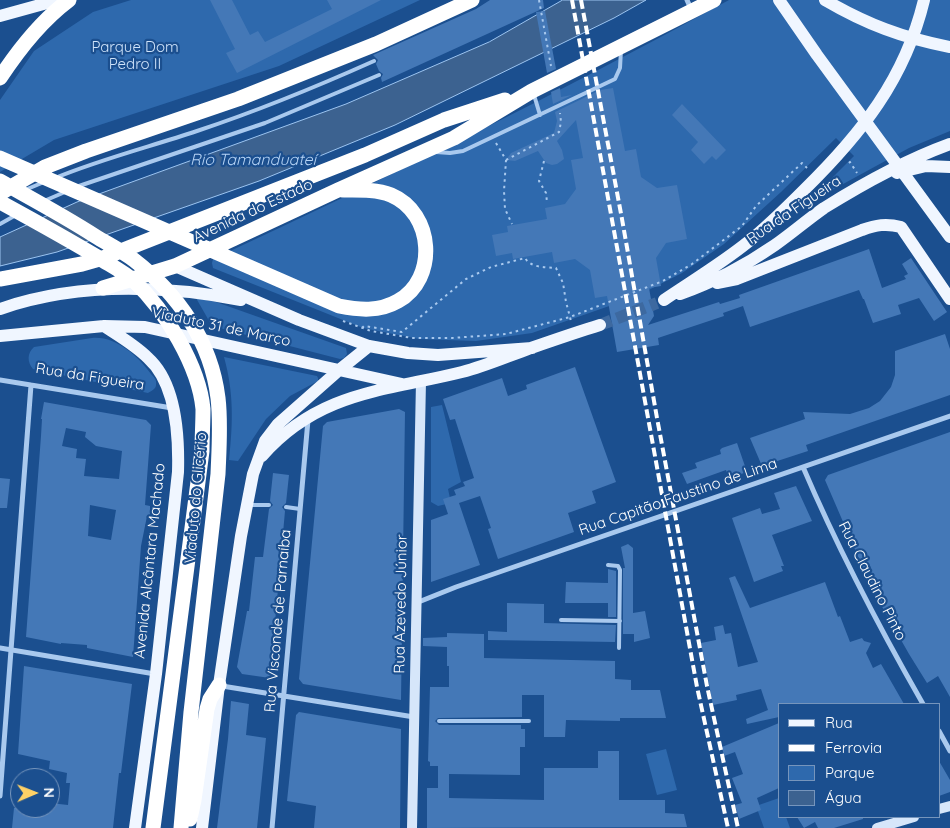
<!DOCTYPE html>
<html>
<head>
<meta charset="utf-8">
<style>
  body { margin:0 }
  #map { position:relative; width:950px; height:828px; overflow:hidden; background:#1b4f8f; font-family:Quicksand,sans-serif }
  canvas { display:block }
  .legend { position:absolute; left:778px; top:703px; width:162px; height:115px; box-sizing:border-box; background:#1b4f8f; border:1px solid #7695bc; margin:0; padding:6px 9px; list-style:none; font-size:15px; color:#fff }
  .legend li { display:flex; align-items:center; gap:10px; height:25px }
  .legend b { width:25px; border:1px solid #7695bc }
  .north { position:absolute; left:10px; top:768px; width:50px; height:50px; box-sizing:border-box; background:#1b4f8f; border:1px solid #7695bc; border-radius:50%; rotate:89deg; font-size:14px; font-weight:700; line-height:20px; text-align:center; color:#fff }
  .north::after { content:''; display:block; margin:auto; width:18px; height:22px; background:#ffd166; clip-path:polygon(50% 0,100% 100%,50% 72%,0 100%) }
</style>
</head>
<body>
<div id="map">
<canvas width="950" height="828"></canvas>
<ul class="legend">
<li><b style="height:6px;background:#f0f6ff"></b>Rua</li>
<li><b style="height:6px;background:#fff"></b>Ferrovia</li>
<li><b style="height:14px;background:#2e69ad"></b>Parque</li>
<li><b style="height:14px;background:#3c6290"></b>Água</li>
</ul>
<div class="north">N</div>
</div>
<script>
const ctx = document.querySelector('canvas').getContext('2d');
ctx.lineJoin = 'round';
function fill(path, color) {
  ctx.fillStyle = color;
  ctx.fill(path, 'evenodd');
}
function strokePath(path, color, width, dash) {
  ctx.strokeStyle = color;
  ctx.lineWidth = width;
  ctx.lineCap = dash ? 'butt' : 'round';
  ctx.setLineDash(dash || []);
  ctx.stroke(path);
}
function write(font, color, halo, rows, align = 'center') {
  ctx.font = font + ' Quicksand,sans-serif';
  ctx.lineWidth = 4.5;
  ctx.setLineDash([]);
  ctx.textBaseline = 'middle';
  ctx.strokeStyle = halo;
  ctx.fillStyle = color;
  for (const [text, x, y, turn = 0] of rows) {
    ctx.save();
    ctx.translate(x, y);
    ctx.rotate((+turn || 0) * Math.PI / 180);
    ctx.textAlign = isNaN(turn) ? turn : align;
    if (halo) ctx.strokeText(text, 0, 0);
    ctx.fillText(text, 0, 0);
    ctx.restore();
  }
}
fill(new Path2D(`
  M131,0H420L279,66L54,140L0,172V100L34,51L93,12Z
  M729,0H950V131L909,148L823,195L820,193V190L854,156L836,138L781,192L724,244L682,273L635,297L532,333L476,341L419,339L363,328L213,268L212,263L213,259C387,178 560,93 729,0Z
  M196,298L216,302L346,348L347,354L344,358L340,359L212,326Z
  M92,338C116,336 138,356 151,374C154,377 157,380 156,385C156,389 151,391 148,393L33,369C27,362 27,353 34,347Z
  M224,357L317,376L318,378V381L290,396L266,419L238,461L229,460C233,423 234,393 224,357Z
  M442,405L461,482L448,489L451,503L438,506L431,502V407Z
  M666,749L677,790L657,795L646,754Z
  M779,798V817H786L790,828H764L756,806Z`), '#2e69ad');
const water = new Path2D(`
  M563,0H646L614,18L395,125L259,181L57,252L0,266V237L77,202L346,104L489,42Z`);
fill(water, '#3c6290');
strokePath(water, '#9cc4f0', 1);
fill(new Path2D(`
  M210,0H232L250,35L258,31L265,42L332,9L327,0H381L237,73L226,53L235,49Z
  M490,0H543L544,8L382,82L381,78L383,74L379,71L376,64L378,60L373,55L476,9Z
  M545,11L556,69L547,73L536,12Z
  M560,88L561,97L572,95L553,104L551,92Z
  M613,88L625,151L636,149L641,177L657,188L677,185L687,239L666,243L656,258L661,286L649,288L654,316L648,325L719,302L720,304L740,298L739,295L869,249L882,288L906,279L904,276L908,274L902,264L911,258L947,312L934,321L919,298L898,305L901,314L873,323L864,299H863L859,290L750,327L743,306L723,313L724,316L658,338L659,345L617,352L607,296L595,298L590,270L575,259L554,263L552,252L513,259L512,253L496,256L492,235L508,232L507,226L547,219L545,208L565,204L576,189L571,160L583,158L576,120L557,141L562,150L564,159L557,164L552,165L546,163L538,151L515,161L506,160L511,153L554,133L557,121L555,112L600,90Z
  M682,104L726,150L716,160L712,156L704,164L691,150L698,142L672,115Z
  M945,334L950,349V395L806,445L808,451L762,466L750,438L805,419L803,412L850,414L869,408L880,401L891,387L895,375V351Z
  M575,367L616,482L592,491L596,503L568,513L574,532L498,559L488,529L491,528L480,496L459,503L480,565L431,582V520L448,514L443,499L456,495L454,490L465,486L463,482L474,478L455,419L450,420L443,399L502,378L508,396L527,389L526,385Z
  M44,402L146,420L151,425L145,505L150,506V516H147L141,546L133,657L87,648V645L61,643V644L26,637L41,436L42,419H41ZM66,428L86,432L85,437L96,446L122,451L119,479L84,476L86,459L76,458L77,449L62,446ZM90,505L116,510L111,540L88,536Z
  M399,409L405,412L401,700L303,684L299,679L323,426L327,422Z
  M950,432V697L938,676L927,683L909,654L872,589L825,480L828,475Z
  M737,443L747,472L729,478L726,470L687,484L682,473L697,468L695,463L721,454L720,450L722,448Z
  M273,473L289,475L286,503L282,507L285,511L270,678L242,674L237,667L247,611H249L255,557H263L269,509L273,505L270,501Z
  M0,478L10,479L7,508H0Z
  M796,486L812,521L772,535L784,566H781L783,571L754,582L732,518L760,508L762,514L780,509L774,493Z
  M628,544L633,548V613L645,611L650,638L634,642V634H623V568H625L621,547Z
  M608,569L616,571V617H608V603H565L566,582L608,583Z
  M735,576L750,608L825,582L838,617L840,616L850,642L862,638L864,641L871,643L866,653L873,668L881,664L904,704H779V717L747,724L746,719L768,710L761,689L736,695L737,700L713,705L701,643L716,640L714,627L723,625L725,634L731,633L738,667L758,662L729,578Z
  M507,603L544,604V623L616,625L615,642L488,640V631L507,632Z
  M447,633L484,634V658L615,661V679L631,680V690H660L666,718H620V721L566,720L565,737H544V695H522V717L438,718L435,721L439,725H521V729H525V747H520V775L449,774V798L544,800V768H598V751H619V800H665V813L684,814L687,827L427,828V788H438V766H430V762L428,761L430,687H449V666H447V647L423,646V638L447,637Z
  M24,666L132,684L121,773H119L113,828H12L14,808H50V803L68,805L70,783H66L67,773L49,769L50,761L18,754Z
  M231,701L249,704L246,735L266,738L257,828H217L228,739Z
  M299,712L401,729L400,828H314L316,806L287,801L296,715Z
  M779,723V788L757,798L761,810L739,819L735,805L742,803L732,778L743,774L735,752L724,756L722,747Z
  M939,761L950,780V792L939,796Z
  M797,817H863V819L834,828H818L815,822L804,828Z`), '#4478b7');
strokePath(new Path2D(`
  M600,325L657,303`), '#3d69a0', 12, [12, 6]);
strokePath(new Path2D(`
  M539,0L551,66
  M496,143L506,160L504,191L505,209L512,224
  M506,160L559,132L561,122L560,113
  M544,161L539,181L546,193L547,202
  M849,163L850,162L857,173
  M343,321L371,331L412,338H452L506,334L570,317L663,281L692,264L742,226L756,206L802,163L807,168
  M362,328L364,326L402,332L466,279L491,267L525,258C531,268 545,267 556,268L563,283L566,302L571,321`), '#a9c9ee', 2, [2.5, 4]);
strokePath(new Path2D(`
  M534,95L540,115
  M436,152L450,153L463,151L615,79L620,68L621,50
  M55,178C101,159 149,147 197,131C257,111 316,87 374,61
  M76,187L265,123L379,75
  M25,190L44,182
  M44,201L65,192
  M0,224L16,215
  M249,505H269
  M286,507L300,509
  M608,565L618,566L620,570L619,648
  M561,620L620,621
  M439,721H529`), '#a9c9ee', 4);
strokePath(new Path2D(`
  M687,0L691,9
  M0,380L172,408
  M803,467C838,549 879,627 923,704
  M416,603L456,587L950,416
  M0,648L155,674
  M222,686L414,717
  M939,731L950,751
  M0,796L31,385
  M272,828L308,420`), '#a9c9ee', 5);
strokePath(new Path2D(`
  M939,809L950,806
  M412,828L421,381
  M877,828L914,817`), '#d6e6fa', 10);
strokePath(new Path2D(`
  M779,0L817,55L950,237
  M825,0C866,24 903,38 950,47
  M0,16L58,0
  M897,173L926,166L950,167
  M175,266L299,320L369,346L408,353L438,355L532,348
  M717,283L737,279L862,230C876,225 886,223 901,227L950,299
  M680,294C714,282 746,265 775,245C792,233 807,220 824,208C864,183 906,160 950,144
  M664,300C692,281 722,263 748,242C768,226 786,208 804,190C861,134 905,79 924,0
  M0,309C78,282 161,285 241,300
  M104,326C119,336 135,345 148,358C176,383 179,437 178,472L156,674L135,828
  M0,336L104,326L145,327L402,384
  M262,456C319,391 386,391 462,372C486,366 508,356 531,348C554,340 577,332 600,325
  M202,828L219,685L241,536L253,474L265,441L278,424L338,371L369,346`), '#f0f6ff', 12);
strokePath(new Path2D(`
  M0,78C19,49 41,21 69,0
  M0,158L339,306C359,310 379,312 398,301C438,279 434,213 391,195C376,189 358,190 342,190
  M0,181C32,199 64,216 95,236C108,244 122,251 134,260C178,294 211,341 218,398C221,423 219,449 218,474L191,712L181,828
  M4,191L45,167L86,151L238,99L376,44L472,0
  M0,202C33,220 66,238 99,258C110,265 124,272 134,281C165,310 199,366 203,409C203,423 202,437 202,451L153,828
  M0,279L82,264L103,258L365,155L444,120L505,100
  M103,288L175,266L338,190L454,138L532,91L714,0
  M190,819L194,800L207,709L210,699L219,685`), '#fff', 15);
strokePath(new Path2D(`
  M572,0L697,687L728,828
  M581,0L622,219L657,418L707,686L738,828`), '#fff', 4, [9, 4]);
write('15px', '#cfe3fa', '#1b4f8f', [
  ["Parque Dom",135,47],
  ["Pedro II",135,64]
]);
write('15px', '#fff', '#1b4f8f', [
  ["Rua da Figueira",794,210,-34],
  ["Avenida do Estado",253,211,-25],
  ["Viaduto 31 de Março",221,327,12],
  ["Rua da Figueira",90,377,9],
  ["Rua Capitão Faustino de Lima",678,497,-19],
  ["Viaduto do Glicério",196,498,-85],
  ["Avenida Alcântara Machado",150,561,-84],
  ["Rua Claudino Pinto",872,581,63],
  ["Rua Azevedo Júnior",401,604,-89],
  ["Rua Visconde de Parnaíba",278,621,-85]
]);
write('italic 16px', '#b5d3f5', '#1b4f8f', [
  ["Rio Tamanduateí",253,160]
]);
</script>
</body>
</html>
